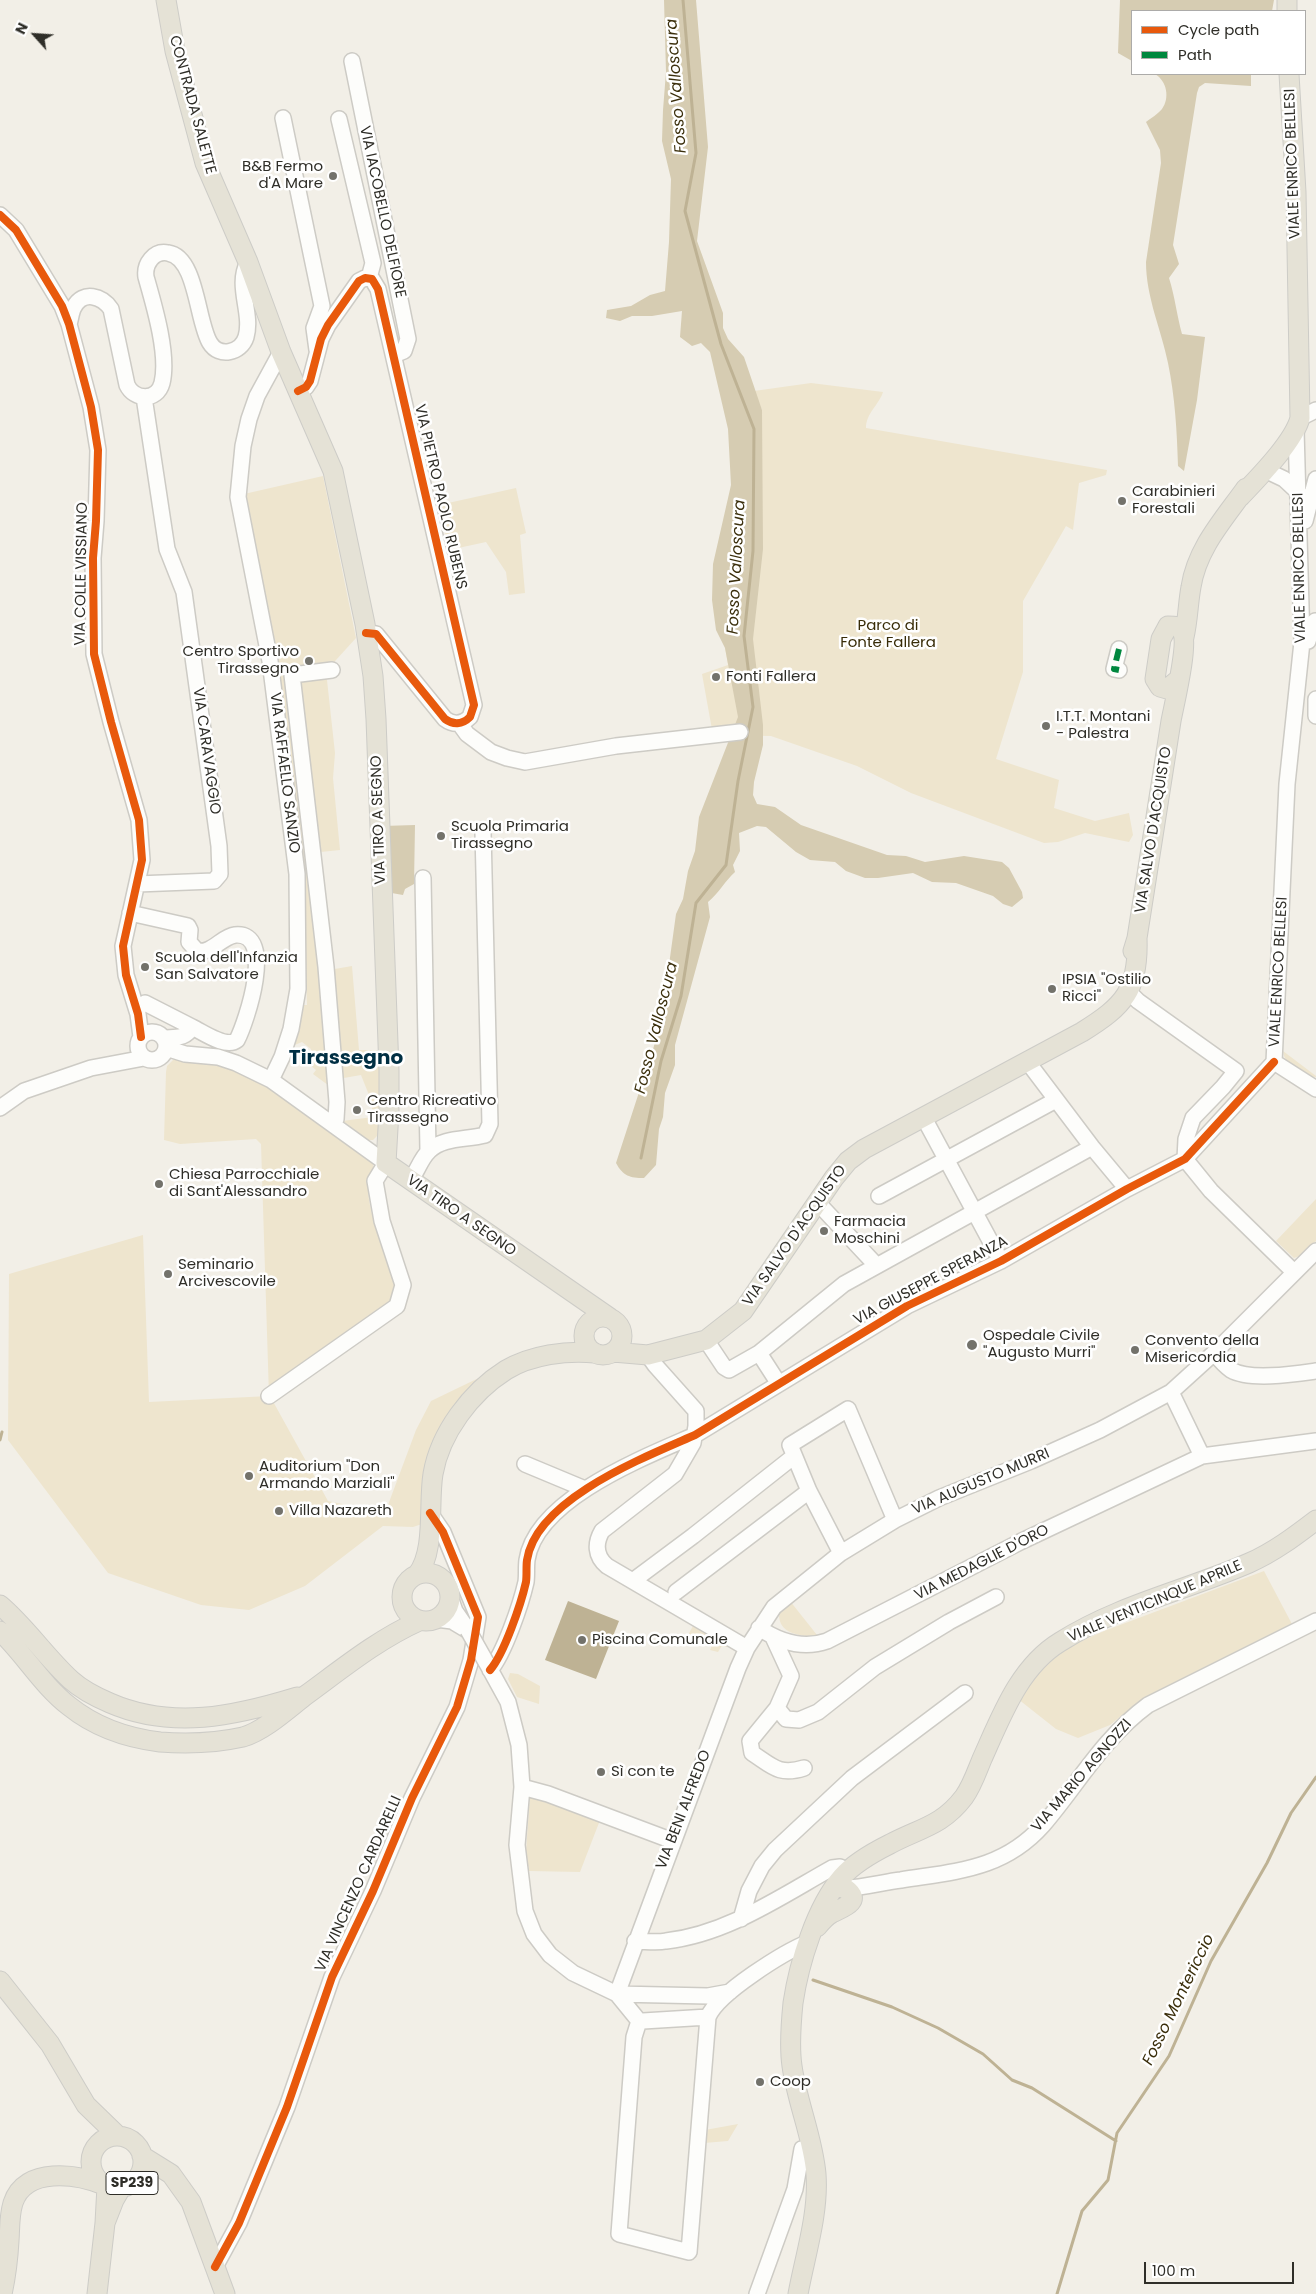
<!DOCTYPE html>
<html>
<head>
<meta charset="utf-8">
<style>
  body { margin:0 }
  #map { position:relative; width:1316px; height:2294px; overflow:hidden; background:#f2efe7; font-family:Poppins,sans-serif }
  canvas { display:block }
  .legend { position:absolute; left:1131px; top:10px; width:175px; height:65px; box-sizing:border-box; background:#fff; border:1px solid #acaba9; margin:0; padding:6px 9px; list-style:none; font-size:15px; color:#2f2e28 }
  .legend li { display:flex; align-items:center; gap:10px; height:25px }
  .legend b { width:25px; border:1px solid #acaba9 }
  .north { position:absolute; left:10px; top:10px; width:50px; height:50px; -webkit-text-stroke:4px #fff; paint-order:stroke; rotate:296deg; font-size:14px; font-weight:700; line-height:20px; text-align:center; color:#2f2e28 }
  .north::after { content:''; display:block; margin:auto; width:18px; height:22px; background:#2f2e28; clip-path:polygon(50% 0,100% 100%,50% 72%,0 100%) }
  .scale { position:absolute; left:1144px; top:2262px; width:150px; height:22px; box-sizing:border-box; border:2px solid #2f2e28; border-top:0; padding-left:6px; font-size:15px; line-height:18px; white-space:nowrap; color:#2f2e28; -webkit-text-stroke:4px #fff; paint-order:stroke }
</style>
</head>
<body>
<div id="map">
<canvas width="1316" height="2294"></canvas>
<ul class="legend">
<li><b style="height:6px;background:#e8590c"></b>Cycle path</li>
<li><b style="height:6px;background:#00873e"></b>Path</li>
</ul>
<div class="north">N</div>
<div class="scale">100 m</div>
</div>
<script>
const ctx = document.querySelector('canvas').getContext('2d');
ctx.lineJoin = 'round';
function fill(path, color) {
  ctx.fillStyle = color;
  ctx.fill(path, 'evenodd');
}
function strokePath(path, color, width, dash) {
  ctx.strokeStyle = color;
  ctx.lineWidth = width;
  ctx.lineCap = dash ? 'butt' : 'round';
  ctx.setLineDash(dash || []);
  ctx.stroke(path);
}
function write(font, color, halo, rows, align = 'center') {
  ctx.font = font + ' Poppins,sans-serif';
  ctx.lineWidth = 5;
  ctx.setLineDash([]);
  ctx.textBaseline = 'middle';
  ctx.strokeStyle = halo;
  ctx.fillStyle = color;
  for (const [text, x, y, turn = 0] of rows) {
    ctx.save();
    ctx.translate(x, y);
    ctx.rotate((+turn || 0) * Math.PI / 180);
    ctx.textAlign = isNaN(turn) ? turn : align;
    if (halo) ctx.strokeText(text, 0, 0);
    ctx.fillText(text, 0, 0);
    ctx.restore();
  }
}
fill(new Path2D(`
  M811,383L883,392C879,405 866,413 866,428L1107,470L1106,475L1079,483L1073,530L1066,526L1023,601V672L996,759L1059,780L1054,808L1095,821L1129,813L1133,835L1129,842L1085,833L1058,842L1044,843L911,793L857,766L771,736L713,735L702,674L728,665L725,648L762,410L754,391Z
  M323,476L356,638L326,671L335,753L333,778L340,850L311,853L332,1088L313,1074L316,1070L310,1065L311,1049L302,1042L292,1046L301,1005H307L303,894L270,661L281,659L277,651L244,494Z
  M516,488L526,533L520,535L525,593L509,595L506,572L486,542L449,550L439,505Z
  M352,966L359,1050H380L381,1132L373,1140H368L342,1121L373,1117L371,1100L361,1075L338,1079L329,970Z
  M1283,1051L1316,1076V1077C1302,1077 1284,1065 1283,1051Z
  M174,1059L216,1061L268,1085L373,1163L374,1171C354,1192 392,1260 396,1287C397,1293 397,1300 397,1306L270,1396L328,1501L385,1513L416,1430L431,1401L489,1373L465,1397L425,1523L413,1527L383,1526L305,1586L249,1610L201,1605L108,1573L8,1440L9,1274L143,1235L149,1402L269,1396L261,1144L256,1139L180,1144L164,1140L166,1072L167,1066Z
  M1316,1199V1241L1302,1255L1294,1258L1276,1241Z
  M1264,1571L1293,1626L1153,1695L1131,1708L1110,1725L1078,1738L1056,1729L1018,1699L1030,1679L1062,1650L1104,1631Z
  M790,1601L817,1635L814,1637C798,1635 779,1634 779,1614Z
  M693,1626L698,1627L728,1647H721L718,1652L710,1650L713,1643L688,1635Z
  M510,1673L518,1674L540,1686L539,1704L517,1697L508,1679Z
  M530,1795L602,1815L580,1872L529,1871L526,1851Z
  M738,2124L728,2141L704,2143L705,2130Z`), '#eee5ce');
fill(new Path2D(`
  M664,0H696L708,147L697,241L723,313V328L728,339L744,357L762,410L763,549L753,639L763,725V745L754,782L753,795L757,804L775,807L801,825L887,855L906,856L925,862L964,856L1002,862L1009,868L1022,892L1023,898L1012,907L1003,904L993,896L956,883L932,882L913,873L878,878H865L846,871L835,862L810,860L796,852L766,827L757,826L739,833L740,851L733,865L735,872C725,881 719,893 708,902L710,917L675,1045V1065L665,1093L663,1117L659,1129L656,1165L644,1178C630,1178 623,1176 616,1163L654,1046L664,1001L676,914L683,899L688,871L695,851L699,817L738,717L725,648L716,630L712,600L713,564L731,485L728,429L710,352L701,343L692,346L680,337L682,311L652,316H632L620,321L606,318L607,310L631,306L650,295L665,291L669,242L671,179L662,141L663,110L666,72Z
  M1120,0H1274L1272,11H1132V61L1118,53Z
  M1155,74H1251V86L1205,83L1199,87L1197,93L1173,245L1179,264L1169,278C1175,297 1177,316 1182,334L1205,337L1197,400L1184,471L1178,466C1177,431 1175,397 1168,363C1161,329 1146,297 1146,262L1161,163L1160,150L1146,122C1151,118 1158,114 1162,109C1170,98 1167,81 1155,74Z
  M415,825L414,884L405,889L403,895L386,892L383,826Z`), '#d6ccb2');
fill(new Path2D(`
  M568,1601L619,1621L596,1679L545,1660Z`), '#beb294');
strokePath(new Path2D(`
  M641,1158L661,1061L681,996L696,903L726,865L738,781L753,707L744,636L753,551L754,429L721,344L685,211L696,153L683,0
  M0,1440L2,1432
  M813,1980L892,2007L938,2028L983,2054L1012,2080L1032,2088L1116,2141
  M1057,2294L1082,2211L1108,2180L1117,2133L1169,2056L1211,1961L1267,1863L1291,1813L1316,1777`), '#beb294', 3);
const minor = new Path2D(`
  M352,61L408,339L404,351L394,355
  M283,118L322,306L314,328L317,350
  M339,119L373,263L369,278
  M0,215L16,230L62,306L69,324L91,407L98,450L96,521L93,558L94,654L111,722L139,820L142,860L123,946L126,975L138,1014L141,1037
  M69,324C71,318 71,312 74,307C83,290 102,296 111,309L127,385C134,400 157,402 162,383C169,355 154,305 146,277C144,264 154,250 168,253C197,257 197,323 210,343C219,358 241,353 246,337C253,313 235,286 248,262
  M298,391L306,387L310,381L321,339L328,325L359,281L365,278L372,279L378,289L474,705L470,717C462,725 453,725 445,719L376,634L366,633
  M1300,418L1316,410
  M1265,470L1284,479L1299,493
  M1305,521L1316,479
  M1302,642L1308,641L1315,621
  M1119,649L1114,669L1119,670
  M332,670L292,675L326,967L337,1102L336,1119L333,1124
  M1316,699V716
  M459,723L467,734L491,752L507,758L525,762L616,746L740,732
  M423,878L428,1151
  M137,884L214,881L220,874L219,846L184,592L167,549L144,397
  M130,913L188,926L190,930L189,942L197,951C212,954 221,937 235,935C277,931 246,1023 237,1040C226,1049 203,1032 192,1027C186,1039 176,1037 164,1038
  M1128,991L1138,1001L1236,1071L1223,1087L1193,1118L1186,1139L1185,1159
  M145,1003L192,1027
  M138 1046a14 14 0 1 1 28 0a14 14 0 1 1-28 0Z
  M166,1048L185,1054L218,1057L236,1063L271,1080L386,1163L375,1181L382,1221L403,1285L397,1306L269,1396
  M1027,1061L1092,1147L1127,1189
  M1274,1062L1287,784L1302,642L1296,430
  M1274,1062L1316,1089
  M271,1080L282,1057L291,1029L298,989L297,874L270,661L238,497L243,446L249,419L257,396L281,352
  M0,1108L24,1091L91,1068L144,1058
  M924,1118L1001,1261
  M1185,1159L1211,1191L1294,1272
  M410,1181C417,1172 421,1158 429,1151C443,1137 466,1140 485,1135L490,1124L483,832
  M879,1196L1056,1100
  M817,1202L876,1265
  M1316,1251L1214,1353C1219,1359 1225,1366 1231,1370C1250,1381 1295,1374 1316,1371
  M706,1340L724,1367L729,1370L759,1353L844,1284L1092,1147
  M759,1353L779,1384
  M648,1355L655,1365L696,1411V1426L693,1443L675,1474L602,1531C595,1543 595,1556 607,1566L747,1648
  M1171,1392L1202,1456
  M525,1464L585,1489
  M841,1553L809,1491L790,1445L848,1409L895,1520
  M634,1580L693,1536L793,1457
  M676,1592L809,1491
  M450,1597L455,1611L468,1630
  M436,1619L452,1621L467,1630
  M759,1628C780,1642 804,1649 827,1641L1020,1542L1202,1456L1316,1441
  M773,1637L791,1676L777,1708L786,1719L799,1720L818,1712L875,1667L949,1622L996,1597
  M486,1662L508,1702L519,1745L522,1787L517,1845L525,1911L534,1934L550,1955L573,1973L617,1994L639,2021H643L708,2017C718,1993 784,1952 809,1942
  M490,1670C504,1654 521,1604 526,1582C527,1575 526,1567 527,1560C536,1499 645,1457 695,1435L907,1306L1001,1261L1127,1189L1185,1159L1274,1062
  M777,1708L750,1741L752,1753C772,1766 779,1776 804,1768
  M522,1787L548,1794L673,1841
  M845,1888C863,1888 883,1882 901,1880C956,1871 1003,1870 1043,1825C1079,1783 1102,1739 1148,1705L1316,1621
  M741,1919L749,1891L762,1866L775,1850L852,1778L965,1693
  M635,1941C645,1941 656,1943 666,1941C727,1934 780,1897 832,1868L840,1867L848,1871
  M617,1994L738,1668L747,1648L774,1607L841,1553L895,1520L939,1498L1031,1461L1100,1430L1171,1392L1214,1353
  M617,1994L708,1996L730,1992
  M639,2021L634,2037L619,2234L689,2252L708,2017
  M215,2267L239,2223L287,2107L332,1977L373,1891L412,1798L457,1707L471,1660L478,1617L443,1532L430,1513
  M757,2294L795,2189L802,2149L811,2148`);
const major = new Path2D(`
  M166,0L175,51L205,163L248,262L281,352L333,471L365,624L373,676L376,719L389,1070V1111L386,1163L610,1318
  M1287,11V0
  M1240,497C1257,479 1294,442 1300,418L1296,192L1289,74
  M1184,637C1188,620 1188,603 1191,587C1197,548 1224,519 1246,488
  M1133,951L1137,938L1171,721C1174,705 1189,643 1182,631C1179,626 1174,626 1168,626L1161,639L1155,679L1160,687L1167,689L1179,679
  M584 1336a19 19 0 1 1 38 0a19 19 0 1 1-38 0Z
  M613,1352L648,1355L706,1340L743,1311L834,1178L848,1161L864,1149L1082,1032C1124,1006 1139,990 1137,938
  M402 1597a24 24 0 1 1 48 0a24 24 0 1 1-48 0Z
  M417,1575C436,1551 428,1504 433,1474C440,1433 471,1392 506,1370C531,1355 567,1350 595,1353
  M0,1605C26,1627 45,1656 71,1680C82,1690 96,1697 110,1703C172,1730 235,1716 297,1697
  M0,1631C25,1655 42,1685 69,1706C95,1727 127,1738 160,1742C187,1744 216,1743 243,1737C264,1731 288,1709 306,1695C343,1668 377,1640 419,1621
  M817,1927C821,1922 826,1916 832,1913C839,1909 864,1902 846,1889C842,1887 838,1887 834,1888
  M0,1981L50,2044L86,2105L118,2136
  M91 2162a26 26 0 1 1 52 0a26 26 0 1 1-52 0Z
  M142,2156L171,2174L191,2202L225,2294
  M107,2186L105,2223L114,2200L121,2188
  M2,2294C6,2276 8,2259 9,2241C10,2228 9,2216 13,2203C25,2166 77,2174 104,2185
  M97,2294L105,2223
  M798,2294C805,2256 819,2213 816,2174C813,2138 797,2102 792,2066C789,2046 791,2023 793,2003C799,1963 816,1907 842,1877C854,1863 874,1852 890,1844C920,1828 942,1826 964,1797C972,1786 977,1771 982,1759C1001,1717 1019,1667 1060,1642C1118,1605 1187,1590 1249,1563C1274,1552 1295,1536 1316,1520`);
strokePath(minor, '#cdcbc5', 18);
strokePath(major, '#cdccc7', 21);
strokePath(minor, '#fdfdfb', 15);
strokePath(major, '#e5e2d6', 19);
const minorBridge = new Path2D(`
  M468,1630L486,1662`);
strokePath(minorBridge, '#cdcbc5', 18, []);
strokePath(minorBridge, '#fdfdfb', 15);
strokePath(new Path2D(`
  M1119,649L1114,669L1119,670`), '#00873e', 6, [12, 6]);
strokePath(new Path2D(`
  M0,215L16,230L62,306L69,324L91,407L98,450L96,521L93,558L94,654L111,722L139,820L142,860L123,946L126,975L138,1014L141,1037
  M298,391L306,387L310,381L321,339L328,325L359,281L365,278L372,279L378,289L474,705L470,717C462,725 453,725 445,719L376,634L366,633
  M490,1670C504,1654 521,1604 526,1582C527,1575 526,1567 527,1560C536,1499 645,1457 695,1435L907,1306L1001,1261L1127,1189L1185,1159L1274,1062
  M215,2267L239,2223L287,2107L332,1977L373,1891L412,1798L457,1707L471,1660L478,1617L443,1532L430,1513`), '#e8590c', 8);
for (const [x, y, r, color] of [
  [333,176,5,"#73726b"],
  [1122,501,5,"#73726b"],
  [309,661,5,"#73726b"],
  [716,677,5,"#73726b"],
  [1046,726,5,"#73726b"],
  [441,836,5,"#73726b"],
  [145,967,5,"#73726b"],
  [1052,989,5,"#73726b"],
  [357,1110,5,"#73726b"],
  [159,1184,5,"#73726b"],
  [824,1231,5,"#73726b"],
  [168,1274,5,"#73726b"],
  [972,1345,6,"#73726b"],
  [1135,1350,5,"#73726b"],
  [249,1476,5,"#73726b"],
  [279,1511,5,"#73726b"],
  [582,1640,5,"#73726b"],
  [601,1772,5,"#73726b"],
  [760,2082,5,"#73726b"]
]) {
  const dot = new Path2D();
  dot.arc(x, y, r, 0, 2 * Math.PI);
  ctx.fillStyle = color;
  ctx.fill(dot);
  strokePath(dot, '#fff', 2);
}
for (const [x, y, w] of [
  [132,2183,52]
]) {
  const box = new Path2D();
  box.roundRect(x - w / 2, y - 11.5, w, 23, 4);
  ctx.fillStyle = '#fff';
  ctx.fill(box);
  strokePath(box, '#2f2e28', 1);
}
write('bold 14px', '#2f2e28', null, [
  ["SP239",132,2183]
]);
write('15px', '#2f2e28', '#fff', [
  ["CONTRADA SALETTE",192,105,75],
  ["VIALE ENRICO BELLESI",1293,164,-92],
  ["VIA IACOBELLO DELFIORE",382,212,78],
  ["VIA PIETRO PAOLO RUBENS",440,497,77],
  ["VIALE ENRICO BELLESI",1300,568,-91],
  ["VIA COLLE VISSIANO",82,574,-89],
  ["VIA CARAVAGGIO",206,751,82],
  ["VIA RAFFAELLO SANZIO",284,773,83],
  ["VIA TIRO A SEGNO",379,820,-92],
  ["VIA SALVO D'ACQUISTO",1154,830,-81],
  ["VIALE ENRICO BELLESI",1279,972,-87],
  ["VIA TIRO A SEGNO",461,1216,35],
  ["VIA SALVO D'ACQUISTO",795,1236,-55],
  ["VIA GIUSEPPE SPERANZA",931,1281,-28],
  ["VIA AUGUSTO MURRI",981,1482,-23],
  ["VIA MEDAGLIE D'ORO",982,1563,-27],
  ["VIALE VENTICINQUE APRILE",1155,1602,-23],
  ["VIA MARIO AGNOZZI",1082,1776,-49],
  ["VIA BENI ALFREDO",684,1810,-69],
  ["VIA VINCENZO CARDARELLI",359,1884,-66]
]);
write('15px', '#2f2e28', '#fff', [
  ["B&B Fermo",323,167,"right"],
  ["d'A Mare",323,184,"right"],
  ["Carabinieri",1132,492],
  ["Forestali",1132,509],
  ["Centro Sportivo",299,652,"right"],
  ["Tirassegno",299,669,"right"],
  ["Fonti Fallera",726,677],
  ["I.T.T. Montani",1056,717],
  ["- Palestra",1056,734],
  ["Scuola Primaria",451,827],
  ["Tirassegno",451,844],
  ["Scuola dell'Infanzia",155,958],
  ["San Salvatore",155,975],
  ["IPSIA \"Ostilio",1062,980],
  ["Ricci\"",1062,997],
  ["Centro Ricreativo",367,1101],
  ["Tirassegno",367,1118],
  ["Chiesa Parrocchiale",169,1175],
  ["di Sant'Alessandro",169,1192],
  ["Farmacia",834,1222],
  ["Moschini",834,1239],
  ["Seminario",178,1265],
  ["Arcivescovile",178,1282],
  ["Ospedale Civile",983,1336],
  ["\"Augusto Murri\"",983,1353],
  ["Convento della",1145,1341],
  ["Misericordia",1145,1358],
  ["Auditorium \"Don",259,1467],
  ["Armando Marziali\"",259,1484],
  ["Villa Nazareth",289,1511],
  ["Piscina Comunale",592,1640],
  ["Sì con te",611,1772],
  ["Coop",770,2082]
], 'left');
write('15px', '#382c08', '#fff', [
  ["Parco di",888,626],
  ["Fonte Fallera",888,643]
]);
write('italic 16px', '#3b2f0c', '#fff', [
  ["Fosso Valloscura",677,86,-94],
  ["Fosso Valloscura",737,567,-87],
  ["Fosso Valloscura",657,1028,-76],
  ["Fosso Montericcio",1179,2000,-64]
]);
write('bold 20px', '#002f43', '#fff', [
  ["Tirassegno",346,1059]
]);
</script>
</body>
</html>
